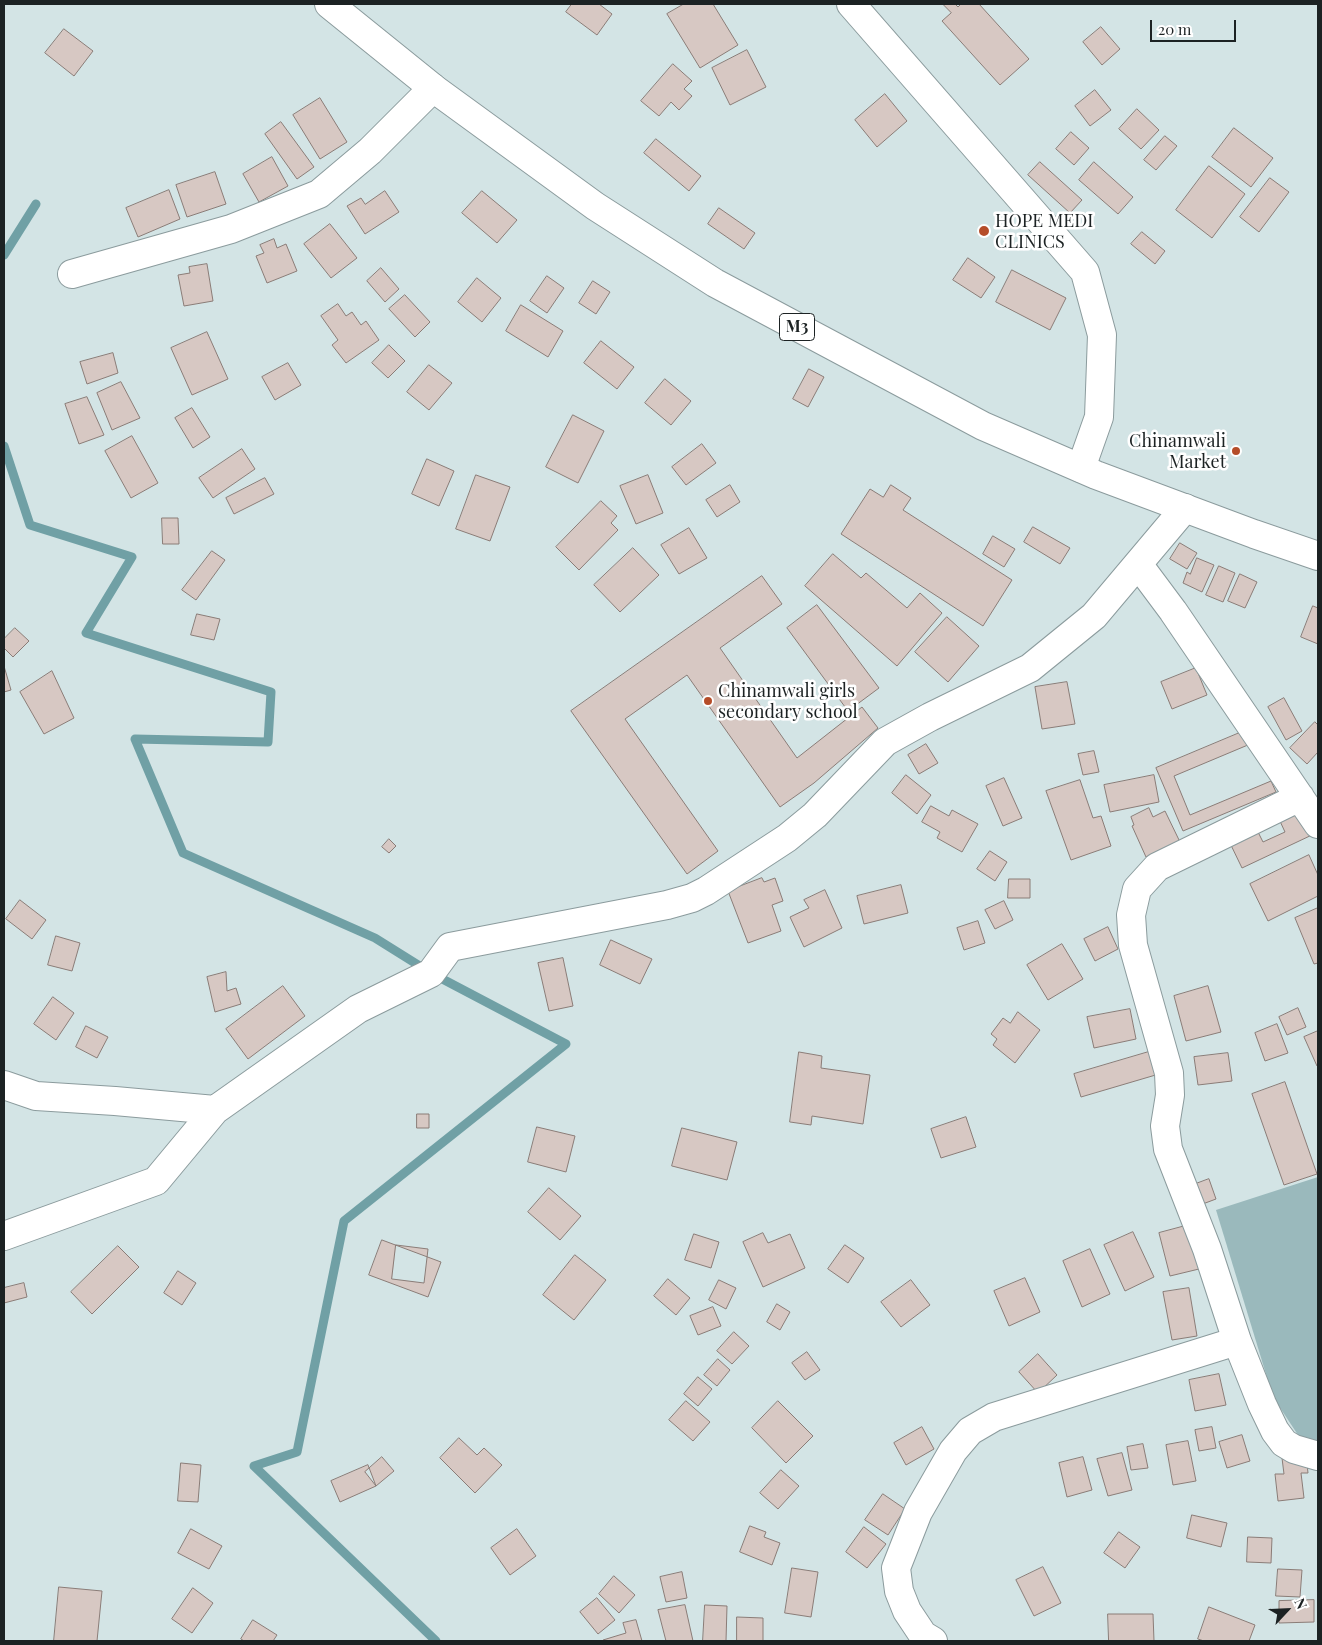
<!DOCTYPE html>
<html>
<head>
<meta charset="utf-8">
<style>
  body { margin:0 }
  #map { position:relative; width:1322px; height:1645px; overflow:hidden; background:#d3e4e5; font-family:"Playfair Display",serif }
  canvas { display:block }
  .frame { position:absolute; inset:0; border:5px solid #1c2223; pointer-events:none }
  .north { position:absolute; left:1262px; top:1585px; width:50px; height:50px; -webkit-text-stroke:4px #fff; paint-order:stroke; rotate:65deg; font-size:14px; font-weight:700; line-height:20px; text-align:center; color:#1c2223 }
  .north::after { content:''; display:block; margin:auto; width:18px; height:22px; background:#1c2223; clip-path:polygon(50% 0,100% 100%,50% 72%,0 100%) }
  .scale { position:absolute; left:1150px; top:20px; width:86px; height:22px; box-sizing:border-box; border:2px solid #1c2223; border-top:0; padding-left:6px; font-size:15px; line-height:18px; white-space:nowrap; color:#1c2223; -webkit-text-stroke:4px #fff; paint-order:stroke }
</style>
</head>
<body>
<div id="map">
<canvas width="1322" height="1645"></canvas>
<div class="frame"></div>
<div class="north">N</div>
<div class="scale">20 m</div>
</div>
<script>
const ctx = document.querySelector('canvas').getContext('2d');
ctx.lineJoin = 'round';
function fill(path, color) {
  ctx.fillStyle = color;
  ctx.fill(path, 'evenodd');
}
function strokePath(path, color, width, dash) {
  ctx.strokeStyle = color;
  ctx.lineWidth = width;
  ctx.lineCap = dash ? 'butt' : 'round';
  ctx.setLineDash(dash || []);
  ctx.stroke(path);
}
function write(font, color, halo, rows, align = 'center') {
  ctx.font = font + ' "Playfair Display",serif';
  ctx.lineWidth = 5;
  ctx.setLineDash([]);
  ctx.textBaseline = 'middle';
  ctx.strokeStyle = halo;
  ctx.fillStyle = color;
  for (const [text, x, y, turn = 0] of rows) {
    ctx.save();
    ctx.translate(x, y);
    ctx.rotate((+turn || 0) * Math.PI / 180);
    ctx.textAlign = isNaN(turn) ? turn : align;
    if (halo) ctx.strokeText(text, 0, 0);
    ctx.fillText(text, 0, 0);
    ctx.restore();
  }
}
fill(new Path2D(`
  M1318,1177V1443L1298,1435L1273,1397L1216,1210Z`), '#9ab9bc');
strokePath(new Path2D(`
  M4,255L36,204
  M4,446L30,525L132,557L86,633L271,692L268,742L135,739L183,853L375,938L431,973L566,1044L344,1221L297,1452L254,1466L436,1641`), '#70a0a5', 9);
const building = new Path2D(`
  M572,4H599L612,14L597,35L566,12Z
  M684,4H713L738,45L700,68L667,14Z
  M943,4H955L958,7L961,4H979L1029,59L1000,85L942,21L951,13Z
  M1101,27L1120,49L1102,65L1083,42Z
  M64,29L93,51L74,76L45,53Z
  M747,50L766,87L730,105L712,68Z
  M673,64L692,81L684,89L692,96L679,110L671,102L659,116L641,101Z
  M1095,90L1111,110L1090,126L1075,106Z
  M885,94L907,121L877,147L855,120Z
  M320,98L347,142L320,159L293,115Z
  M1137,109L1159,130L1141,149L1119,129Z
  M281,122L314,167L297,179L265,134Z
  M1234,128L1273,158L1251,187L1212,157Z
  M1071,132L1089,148L1074,165L1056,149Z
  M1165,136L1177,146L1156,170L1144,160Z
  M656,139L701,176L689,191L644,153Z
  M272,157L288,186L259,202L243,174Z
  M1040,162L1082,200L1070,213L1028,175Z
  M1094,162L1133,197L1118,214L1079,180Z
  M1209,166L1245,194L1212,238L1176,210Z
  M215,172L226,204L187,217L176,185Z
  M1270,178L1289,192L1259,232L1240,217Z
  M169,190L180,219L138,237L126,208Z
  M385,191L399,212L365,234L347,206L361,198L365,204Z
  M482,191L517,220L497,243L462,213Z
  M719,208L755,233L744,249L708,224Z
  M330,224L357,258L331,278L304,244Z
  M1142,232L1165,251L1155,264L1131,244Z
  M274,239L277,248L286,244L297,271L267,283L256,256L264,253L260,245Z
  M968,258L995,277L981,298L953,280Z
  M207,264L213,301L184,306L178,275L190,273L189,267Z
  M381,268L399,289L385,302L367,281Z
  M1012,270L1066,298L1050,330L996,302Z
  M547,276L564,288L547,313L530,301Z
  M477,278L501,298L482,322L458,302Z
  M593,281L610,292L596,314L579,303Z
  M405,295L430,322L415,337L389,309Z
  M338,304L346,316L352,312L361,325L366,321L379,340L346,363L332,345L338,340L321,316Z
  M521,305L563,331L548,357L506,331Z
  M207,332L228,379L192,395L171,348Z
  M601,341L634,367L617,389L584,363Z
  M389,345L405,361L388,378L372,363Z
  M113,353L118,373L87,384L80,362Z
  M288,363L301,385L275,400L262,377Z
  M429,365L452,383L429,410L407,392Z
  M809,369L824,377L808,407L793,399Z
  M665,379L691,401L671,425L645,403Z
  M121,382L140,418L112,430L97,393Z
  M87,397L104,435L79,444L65,404Z
  M192,408L210,437L193,448L175,418Z
  M573,415L604,431L578,483L546,467Z
  M132,436L158,483L131,498L105,451Z
  M702,444L716,463L686,485L672,467Z
  M242,449L255,469L213,498L199,478Z
  M427,459L454,471L439,506L412,494Z
  M476,475L510,487L490,541L456,529Z
  M648,475L663,513L636,524L620,486Z
  M265,478L274,494L234,514L226,498Z
  M730,485L740,502L717,517L706,500Z
  M891,485L911,498L903,510L1012,580L983,626L841,534L870,489L883,497Z
  M601,501L617,516L611,523L618,530L579,570L556,547Z
  M162,518H178L179,544H163Z
  M1033,527L1070,548L1060,564L1024,542Z
  M689,528L707,558L679,574L661,545Z
  M993,536L1015,549L1004,567L983,554Z
  M1180,543L1197,553L1187,569L1170,559Z
  M633,548L659,575L620,612L594,585Z
  M212,551L225,560L196,600L182,590Z
  M833,554L861,578L866,573L907,608L920,593L942,613L897,666L805,586Z
  M1197,558L1214,565L1202,592L1183,583L1187,572L1190,574Z
  M1219,566L1235,573L1223,602L1206,595Z
  M1240,574L1257,582L1245,608L1228,601Z
  M762,576L782,604L720,648L797,758L862,707L878,728L814,783L780,807L687,675L625,719L718,851L687,874L571,711Z
  M817,605L879,688L848,711L787,628Z
  M1313,606L1318,608V644L1301,637Z
  M197,614L220,619L214,640L191,635Z
  M947,617L979,646L948,682L915,652Z
  M15,628L29,641L13,657L4,648V639Z
  M4,666L11,690L4,692Z
  M1196,668L1207,695L1172,709L1161,682Z
  M52,671L74,718L44,734L20,692Z
  M1067,682L1075,724L1042,729L1035,687Z
  M1284,698L1302,731L1286,740L1268,707Z
  M1315,722L1318,725V752L1307,764L1290,748Z
  M1249,729L1255,742L1174,776L1190,815L1271,781L1276,792L1183,831L1156,768Z
  M926,744L938,763L919,774L908,755Z
  M1094,751L1099,772L1083,775L1078,754Z
  M906,775L931,795L917,814L892,793Z
  M1154,775L1159,802L1110,812L1104,785Z
  M1004,778L1022,818L1003,826L986,786Z
  M1080,780L1093,818L1101,816L1111,846L1071,860L1046,791Z
  M931,806L949,816L952,810L978,824L962,852L937,838L940,832L922,822Z
  M1301,807L1314,834L1242,868L1228,839L1255,826L1263,842L1285,832L1279,819Z
  M1149,808L1153,817L1165,811L1180,842L1146,857L1132,826L1134,825L1131,817Z
  M389,839L396,846L389,853L382,847Z
  M990,851L1007,862L995,881L977,869Z
  M1309,855L1318,875V896L1268,921L1250,884Z
  M762,878L764,882L775,878L783,901L772,905L781,931L748,943L728,891Z
  M1009,879H1030V898H1008Z
  M901,885L908,913L864,924L857,896Z
  M825,890L842,928L804,947L790,917L809,908L804,900Z
  M20,900L46,920L32,939L6,919Z
  M1004,901L1013,920L995,929L985,910Z
  M1318,908V963L1314,964L1295,918Z
  M978,921L985,943L964,950L957,928Z
  M1108,927L1118,949L1095,961L1084,939Z
  M56,936L80,943L72,971L48,965Z
  M611,940L652,959L640,984L600,965Z
  M1062,944L1083,979L1048,1000L1027,965Z
  M563,958L573,1006L549,1011L538,963Z
  M226,972L227,991L236,988L241,1004L215,1012L207,977Z
  M283,986L305,1016L248,1059L226,1029Z
  M1208,986L1221,1032L1186,1041L1174,996Z
  M53,997L74,1013L56,1040L34,1024Z
  M1298,1008L1306,1027L1287,1035L1279,1017Z
  M1130,1009L1136,1039L1094,1048L1087,1017Z
  M1018,1012L1040,1030L1015,1063L993,1045L997,1039L991,1034L1003,1018L1010,1023Z
  M1277,1024L1288,1053L1265,1061L1255,1033Z
  M86,1026L108,1037L97,1058L76,1047Z
  M1318,1031V1065L1317,1066L1304,1037Z
  M1152,1051L1159,1074L1081,1097L1074,1074Z
  M799,1052L822,1056L821,1068L870,1075L863,1124L812,1116L811,1125L790,1122Z
  M1228,1053L1232,1081L1198,1085L1194,1057Z
  M1285,1082L1317,1174L1284,1185L1252,1094Z
  M417,1114H429V1128H417Z
  M966,1117L976,1147L941,1158L931,1129Z
  M537,1127L575,1136L566,1172L528,1162Z
  M682,1128L737,1142L727,1180L672,1166Z
  M1209,1179L1216,1199L1200,1205L1193,1185Z
  M549,1188L581,1216L560,1240L528,1212Z
  M1189,1225L1199,1269L1170,1276L1159,1233Z
  M1133,1232L1154,1277L1125,1291L1104,1245Z
  M763,1233L768,1243L790,1234L805,1268L763,1287L743,1242Z
  M694,1234L719,1242L711,1268L685,1260Z
  M382,1240L441,1262L428,1297L369,1275Z
  M396,1245L428,1249L424,1283L392,1279Z
  M845,1245L864,1258L848,1283L828,1269Z
  M118,1246L139,1267L92,1314L71,1292Z
  M1090,1249L1110,1294L1082,1307L1063,1261Z
  M575,1255L606,1280L574,1320L543,1295Z
  M178,1271L196,1283L182,1305L164,1293Z
  M1025,1278L1040,1312L1009,1326L994,1291Z
  M668,1279L690,1298L676,1315L654,1296Z
  M719,1280L736,1288L726,1309L709,1300Z
  M911,1280L930,1305L901,1327L881,1302Z
  M24,1283L27,1297L4,1303V1288Z
  M1189,1288L1197,1336L1172,1340L1163,1292Z
  M777,1304L790,1312L780,1330L767,1322Z
  M713,1307L721,1326L698,1335L690,1316Z
  M734,1332L749,1346L732,1364L717,1351Z
  M807,1352L820,1370L805,1380L792,1363Z
  M1038,1354L1057,1375L1038,1393L1019,1372Z
  M718,1359L730,1370L717,1386L704,1375Z
  M1219,1374L1226,1405L1195,1411L1189,1380Z
  M698,1377L712,1389L698,1406L684,1394Z
  M686,1401L710,1422L693,1441L669,1420Z
  M778,1401L813,1436L786,1463L752,1428Z
  M922,1427L934,1449L906,1465L894,1443Z
  M1212,1427L1216,1448L1199,1451L1195,1430Z
  M1242,1435L1250,1461L1227,1468L1219,1442Z
  M459,1438L477,1455L484,1448L502,1465L475,1493L440,1458Z
  M1188,1441L1196,1481L1173,1485L1166,1445Z
  M1143,1444L1148,1468L1131,1470L1127,1447Z
  M1122,1453L1132,1490L1108,1496L1097,1459Z
  M1306,1455L1308,1473H1301L1304,1498L1278,1501L1275,1474H1284L1282,1458Z
  M382,1457L394,1471L376,1486L365,1472Z
  M1083,1457L1092,1490L1067,1497L1059,1463Z
  M181,1463L201,1465L198,1502L178,1501Z
  M368,1465L376,1486L340,1502L331,1481Z
  M781,1470L799,1486L778,1509L760,1493Z
  M883,1494L905,1509L888,1535L865,1520Z
  M1192,1515L1227,1523L1221,1547L1187,1538Z
  M750,1526L766,1532L764,1537L780,1543L772,1565L740,1552Z
  M864,1527L886,1544L867,1568L846,1552Z
  M191,1529L222,1546L209,1569L178,1553Z
  M517,1529L536,1556L510,1575L491,1548Z
  M1119,1532L1140,1547L1125,1568L1104,1553Z
  M1248,1537L1272,1538L1271,1563L1247,1562Z
  M1043,1567L1061,1603L1034,1616L1016,1580Z
  M792,1568L818,1572L811,1617L785,1613Z
  M1278,1569L1302,1570L1300,1597L1276,1596Z
  M682,1572L687,1598L666,1602L660,1577Z
  M614,1576L635,1595L619,1613L599,1594Z
  M59,1587L102,1591L97,1641H54Z
  M193,1588L213,1603L192,1633L172,1619Z
  M597,1598L615,1620L598,1634L580,1612Z
  M1314,1600V1622L1279,1623V1601Z
  M685,1605L693,1641H666L658,1610Z
  M705,1605L727,1606L726,1641H703Z
  M1209,1607L1255,1625L1249,1641H1204L1198,1639Z
  M1108,1614H1153L1154,1641H1109Z
  M737,1617L763,1618V1641H737Z
  M253,1620L277,1635L273,1641H244L241,1639Z
  M636,1620L642,1641H603V1640L626,1633L623,1623Z`);
fill(building, '#d7c8c3');
strokePath(building, '#8a7c77', 1);
const street = new Path2D(`
  M851,4L1085,272L1102,335L1099,417L1081,468
  M72,274L231,229L319,194L370,151L433,88
  M1138,564L1173,611L1318,824
  M1300,797L1157,867L1137,889L1131,915L1133,945L1169,1073L1170,1095L1165,1126L1168,1149L1207,1249L1237,1341L1262,1404L1275,1431L1284,1443L1294,1449L1318,1456
  M4,1085L36,1096L115,1101L215,1110L358,1009L431,973L450,947L667,905L692,898L706,891L787,838L815,815L885,742L930,717L1030,668L1094,616L1185,508
  M4,1236L156,1181L215,1110
  M933,1641L923,1635L907,1611L899,1591L896,1568L918,1512L953,1451L970,1431L994,1417L1237,1341`);
const highway = new Path2D(`
  M329,4L433,88L595,206L715,283L983,426L1096,475L1254,534L1318,556`);
strokePath(street, '#8b9b9d', 30);
strokePath(highway, '#8b9b9d', 30);
strokePath(street, '#fff', 28);
strokePath(highway, '#fff', 28);
for (const [x, y, r, color] of [
  [984,231,6,"#b54d29"],
  [1236,451,5,"#b54d29"],
  [708,701,5,"#b54d29"]
]) {
  const dot = new Path2D();
  dot.arc(x, y, r, 0, 2 * Math.PI);
  ctx.fillStyle = color;
  ctx.fill(dot);
  strokePath(dot, '#fff', 2);
}
for (const [x, y, w] of [
  [797,327,35]
]) {
  const box = new Path2D();
  box.roundRect(x - w / 2, y - 13.5, w, 27, 4);
  ctx.fillStyle = '#fff';
  ctx.fill(box);
  strokePath(box, '#1c2223', 1);
}
write('bold 16px', '#1c2223', null, [
  ["M3",797,327]
]);
write('18px', '#1c2223', '#fff', [
  ["HOPE MEDI",995,221],
  ["CLINICS",995,242],
  ["Chinamwali",1226,441,"right"],
  ["Market",1226,462,"right"],
  ["Chinamwali girls",718,691],
  ["secondary school",718,712]
], 'left');
</script>
</body>
</html>
